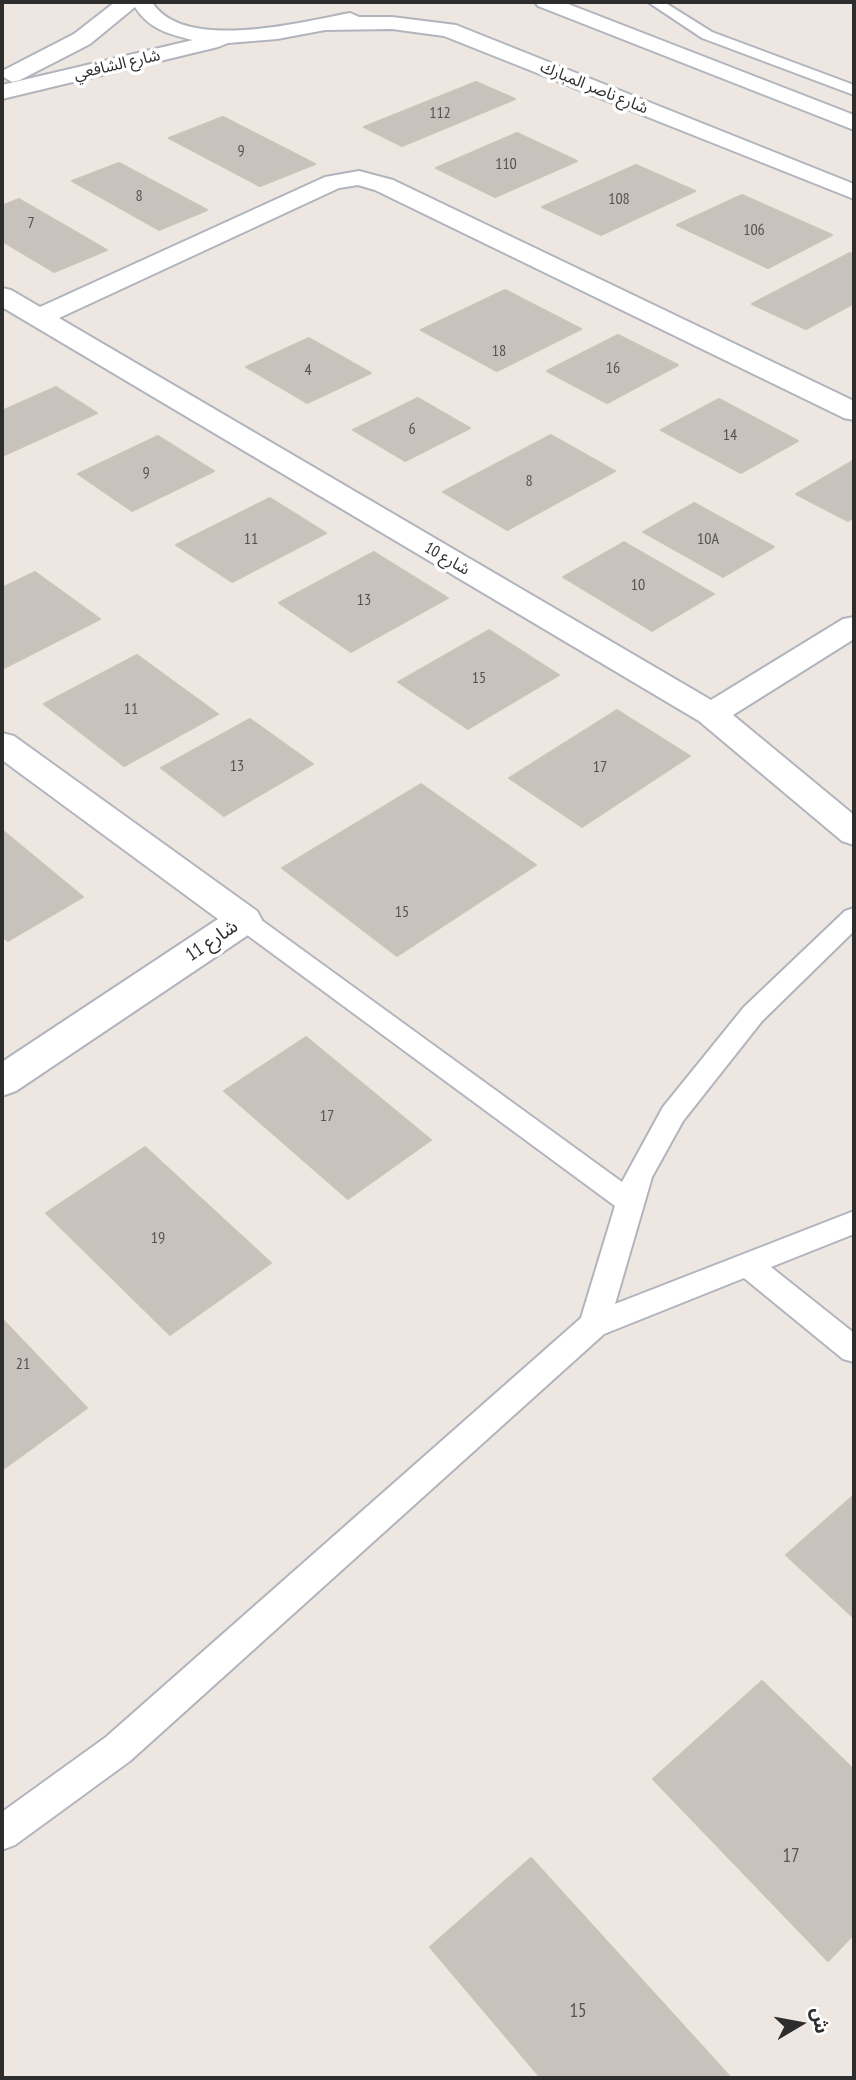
<!DOCTYPE html>
<html>
<head>
<meta charset="utf-8">
<style>
  body { margin:0 }
  #map { position:relative; width:856px; height:2080px; overflow:hidden; background:#eee7e1; font-family:"PT Sans Narrow","Noto Sans Arabic",sans-serif }
  canvas { display:block }
  .frame { position:absolute; inset:0; border:4px solid #2d2d2d; pointer-events:none }
  .north { position:absolute; left:765px; top:1989px; width:70px; height:70px; -webkit-text-stroke:5px #fff; paint-order:stroke; rotate:80deg; font-size:19px; font-weight:700; line-height:28px; text-align:center; color:#2d2d2d }
  .north::after { content:''; display:block; margin:auto; width:24px; height:32px; background:#2d2d2d; clip-path:polygon(50% 0,100% 100%,50% 72%,0 100%) }
</style>
</head>
<body>
<div id="map">
<canvas width="856" height="2080"></canvas>
<div class="frame"></div>
<div class="north">ش</div>
</div>
<script>
const ctx = document.querySelector('canvas').getContext('2d');
ctx.lineJoin = 'round';
function fill(path, color) {
  ctx.fillStyle = color;
  ctx.fill(path, 'evenodd');
}
function strokePath(path, color, width, dash) {
  ctx.strokeStyle = color;
  ctx.lineWidth = width;
  ctx.lineCap = dash ? 'butt' : 'round';
  ctx.setLineDash(dash || []);
  ctx.stroke(path);
}
function write(font, color, halo, rows, align = 'center') {
  ctx.font = font + ' "PT Sans Narrow","Noto Sans Arabic",sans-serif';
  ctx.lineWidth = 7;
  ctx.setLineDash([]);
  ctx.textBaseline = 'middle';
  ctx.strokeStyle = halo;
  ctx.fillStyle = color;
  for (const [text, x, y, turn = 0] of rows) {
    ctx.save();
    ctx.translate(x, y);
    ctx.rotate((+turn || 0) * Math.PI / 180);
    ctx.textAlign = isNaN(turn) ? turn : align;
    if (halo) ctx.strokeText(text, 0, 0);
    ctx.fillText(text, 0, 0);
    ctx.restore();
  }
}
const building = new Path2D(`
  M476,82L515,99L402,146L364,127Z
  M223,117L315,164L260,186L169,138Z
  M517,133L577,161L495,197L436,168Z
  M119,163L207,210L159,230L72,181Z
  M636,165L695,191L601,235L542,207Z
  M742,195L832,235L768,268L677,225Z
  M19,199L107,250L54,272L2,241V206Z
  M850,253L854,255V303L806,329L752,304Z
  M505,290L581,329L497,371L421,330Z
  M618,335L678,365L607,403L547,371Z
  M309,338L371,373L307,403L246,367Z
  M56,387L97,413L2,456V411Z
  M418,398L470,428L405,461L353,430Z
  M719,399L798,441L741,473L661,430Z
  M551,435L615,471L507,530L443,492Z
  M158,436L214,471L132,511L78,474Z
  M854,460V517L848,521L796,494Z
  M270,498L326,533L232,582L176,545Z
  M694,503L774,547L723,577L643,532Z
  M624,542L714,594L652,631L563,577Z
  M374,552L448,598L351,652L279,603Z
  M35,572L100,619L4,668L2,666V588Z
  M489,630L559,675L468,729L398,682Z
  M137,655L218,714L124,766L44,704Z
  M617,710L690,756L582,827L509,778Z
  M250,719L313,764L224,816L161,768Z
  M421,784L536,865L397,956L282,868Z
  M2,830L83,897L8,941L2,936Z
  M306,1037L431,1140L348,1199L224,1091Z
  M145,1147L271,1263L170,1335L46,1213Z
  M2,1319L87,1408L2,1470Z
  M854,1495V1618L786,1555Z
  M762,1681L854,1770V1934L828,1961L653,1779Z
  M531,1858L731,2078H541L430,1947Z`);
fill(building, '#c7c2bc');
strokePath(building, '#cac3ba', 2);
const service = new Path2D(`
  M648,2H664L712,32L854,85V95L702,38Z
  M854,908V931L762,1021L683,1121L652,1177L615,1304L854,1211V1234L771,1267L854,1333V1362L843,1359L744,1278L604,1334L130,1761L15,1845L2,1850V1812L106,1737L581,1318L615,1206L235,926L232,920L235,914L244,911L253,914L622,1182L663,1107L744,1007L845,911Z`);
const minor = new Path2D(`
  M359,171L393,180L854,401V420L844,418L375,190L358,185L339,188L59,318L711,700L843,619L854,617V639L733,715L854,815V845L842,841L699,721L2,307V288L11,290L40,307L325,177Z
  M2,733L14,736L257,911L262,920L257,929L16,1091L2,1096V1062L218,919L2,760Z`);
const tertiary = new Path2D(`
  M115,2H152C183,53 302,22 350,13L359,17H392L456,25L854,184V199L444,36L392,29L325,30L277,39L228,43L218,47L2,99V85L193,40C168,34 149,29 135,7L90,44L20,80L12,82L2,76L4,70L74,34Z
  M535,2H563L854,115V130L538,6Z`);
strokePath(service, '#b1b4bd', 4);
strokePath(minor, '#b1b4bd', 4);
strokePath(tertiary, '#b1b4bd', 4);
fill(service, '#fff');
fill(minor, '#fff');
fill(tertiary, '#fff');
write('16px', '#2d2d2d', '#fff', [
  ["شارع الشافعي",117,65,-13],
  ["شارع ناصر المبارك",594,88,22],
  ["شارع 10",447,559,30]
]);
write('16px', '#545251', null, [
  ["112",440,113],
  ["9",241,151],
  ["110",506,164],
  ["8",139,196],
  ["108",619,199],
  ["7",31,223],
  ["106",754,230],
  ["18",499,351],
  ["16",613,368],
  ["4",308,370],
  ["6",412,429],
  ["14",730,435],
  ["9",146,473],
  ["8",529,481],
  ["11",251,539],
  ["10A",708,539],
  ["10",638,585],
  ["13",364,600],
  ["15",479,678],
  ["11",131,709],
  ["13",237,766],
  ["17",600,767],
  ["15",402,912],
  ["17",327,1116],
  ["19",158,1238],
  ["21",23,1364]
]);
write('19px', '#2d2d2d', '#fff', [
  ["شارع 11",212,941,-34]
]);
write('19px', '#545251', null, [
  ["17",791,1857],
  ["15",578,2012]
]);
</script>
</body>
</html>
